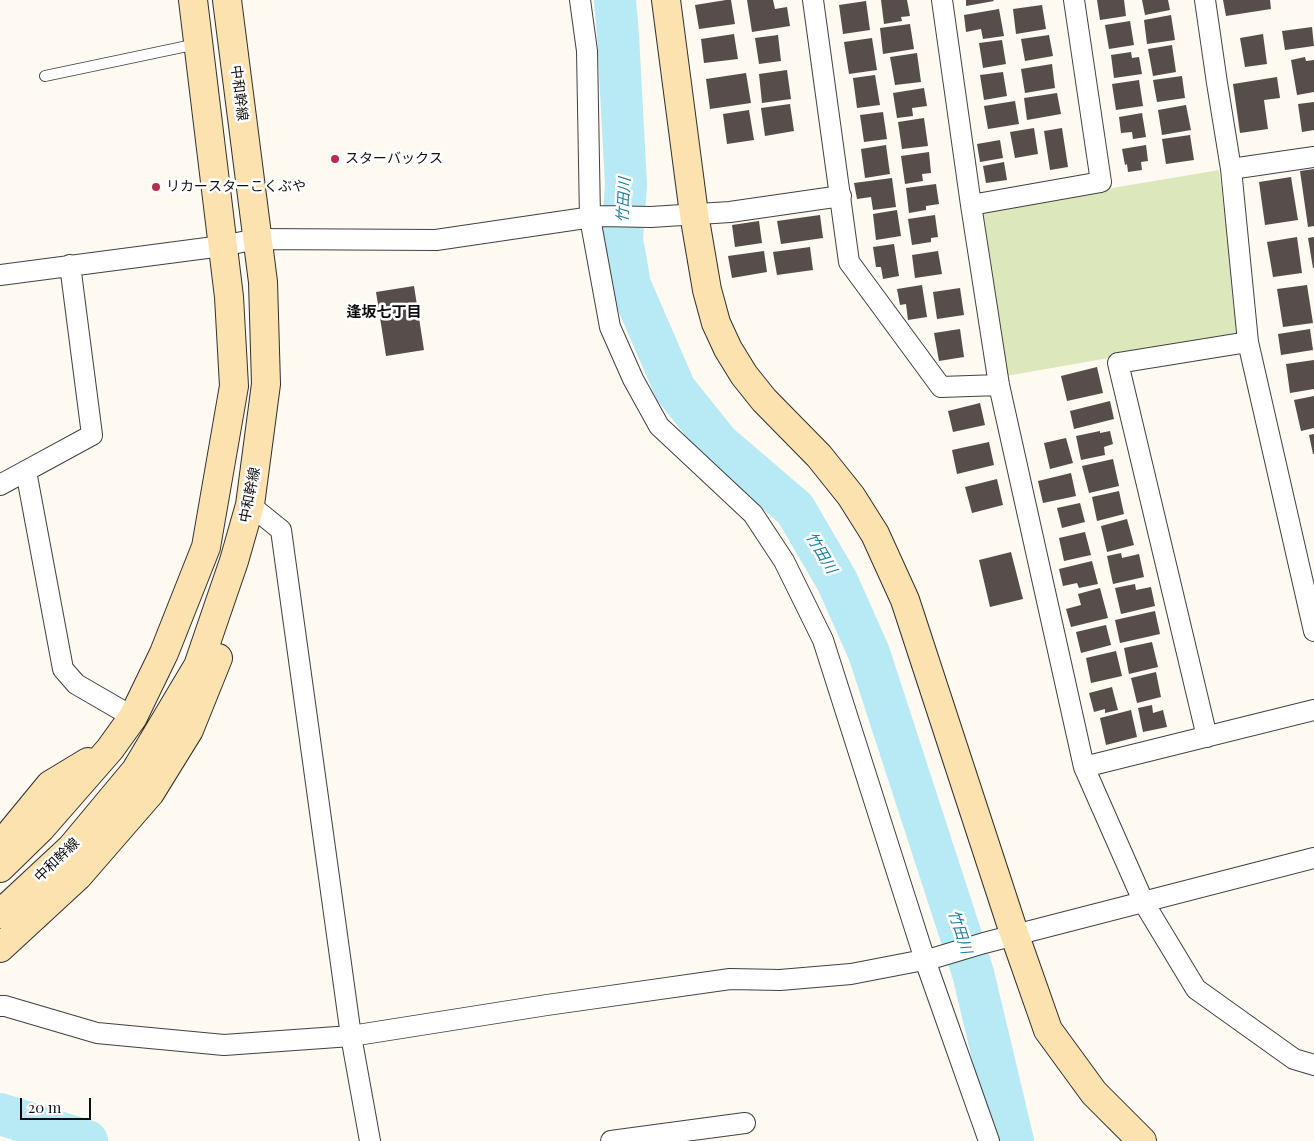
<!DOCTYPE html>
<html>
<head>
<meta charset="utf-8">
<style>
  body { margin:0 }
  #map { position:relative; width:1314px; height:1141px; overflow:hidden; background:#fef9f1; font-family:"Playfair Display",serif }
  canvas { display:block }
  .scale { position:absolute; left:20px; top:1098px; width:71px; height:22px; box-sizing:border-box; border:2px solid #0e0e0e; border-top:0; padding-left:6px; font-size:15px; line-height:18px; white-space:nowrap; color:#0e0e0e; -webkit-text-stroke:4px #fff; paint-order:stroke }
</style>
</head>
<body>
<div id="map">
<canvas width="1314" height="1141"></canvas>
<div class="scale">20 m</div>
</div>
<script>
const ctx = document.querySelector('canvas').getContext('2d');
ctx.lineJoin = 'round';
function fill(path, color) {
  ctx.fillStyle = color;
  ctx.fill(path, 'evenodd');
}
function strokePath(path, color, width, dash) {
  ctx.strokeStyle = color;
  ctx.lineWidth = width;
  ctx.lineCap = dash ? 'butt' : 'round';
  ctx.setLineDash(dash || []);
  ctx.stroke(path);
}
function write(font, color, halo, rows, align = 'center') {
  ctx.font = font + ' "Playfair Display","Noto Sans JP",serif';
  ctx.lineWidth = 5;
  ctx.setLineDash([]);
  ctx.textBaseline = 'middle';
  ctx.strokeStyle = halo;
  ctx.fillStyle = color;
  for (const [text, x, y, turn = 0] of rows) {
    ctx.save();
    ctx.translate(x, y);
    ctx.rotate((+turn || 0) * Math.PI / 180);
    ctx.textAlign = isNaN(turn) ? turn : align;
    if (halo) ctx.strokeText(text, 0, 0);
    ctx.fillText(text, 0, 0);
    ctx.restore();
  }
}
fill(new Path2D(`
  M1219,170L1240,335L1006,376L982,210Z`), '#dce8bb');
strokePath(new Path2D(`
  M615,0L618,35L626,185L622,239L630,285L675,389L719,444L795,509L837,581L869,653L973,973L1013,1141
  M0,1114L87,1141`), '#b7eaf4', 42);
fill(new Path2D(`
  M726,0H731L735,24L699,29L695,5Z
  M747,0H773L775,9L787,7L790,26L752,32Z
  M881,0H907L910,16L901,17L902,21L884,24Z
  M966,0H993L994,1L966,6Z
  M1097,0H1124L1126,16L1100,20Z
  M1142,0H1168L1170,10L1145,15Z
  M1223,0H1270L1271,9L1226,16Z
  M866,1L870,30L843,34L839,5Z
  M1042,5L1046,29L1016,34L1013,9Z
  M999,9L1004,36L983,39L981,29L966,32L964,15Z
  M1171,15L1175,40L1147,44L1144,20Z
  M1130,21L1134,45L1109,49L1105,25Z
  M910,24L914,49L883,54L880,28Z
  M1312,27L1314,46L1285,50L1282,31Z
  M734,34L738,59L704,63L701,39Z
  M1263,34L1267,64L1245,67L1240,38Z
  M778,35L781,61L759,64L755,38Z
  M1049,35L1053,56L1025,61L1021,39Z
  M872,38L877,70L849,74L844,42Z
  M1002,40L1006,64L983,68L979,43Z
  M1172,45L1176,72L1153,76L1148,49Z
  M1131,52L1132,58L1139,57L1142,74L1114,78L1111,55Z
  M917,53L921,82L895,85L890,57Z
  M1305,57L1306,61L1314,60V92L1297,95L1291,60Z
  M1052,64L1055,88L1025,93L1021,69Z
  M787,70L791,99L762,103L759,74Z
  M1003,72L1007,96L984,100L980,75Z
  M746,73L751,103L710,109L706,79Z
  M875,75L880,105L857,108L853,78Z
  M1182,76L1185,98L1157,102L1153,80Z
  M1277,77L1280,98L1264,100L1268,129L1240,133L1233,84Z
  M1139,80L1143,106L1116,110L1112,84Z
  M924,88L927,106L912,108L913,116L897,118L893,93Z
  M1057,93L1061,114L1027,120L1024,98Z
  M1015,101L1019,124L988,129L984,106Z
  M1314,102V130L1302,132L1298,104Z
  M790,104L794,131L765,136L761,108Z
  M1186,105L1191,130L1162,135L1158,110Z
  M749,110L754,140L727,144L723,114Z
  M883,112L887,139L864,142L860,115Z
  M1142,113L1146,137L1133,139L1132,132L1121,133L1119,117Z
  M924,118L928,146L902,149L898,122Z
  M1034,128L1038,154L1015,158L1010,132Z
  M1062,128L1068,167L1050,170L1044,131Z
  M1190,135L1194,160L1166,164L1162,139Z
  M1000,140L1003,158L980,162L977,144Z
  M886,145L890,174L865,178L861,149Z
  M1146,145L1148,161L1141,162L1142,170L1128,172L1127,164L1125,165L1122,149Z
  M929,152L931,173L922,174L923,181L905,184L901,156Z
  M1004,162L1007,180L986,183L983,166Z
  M1314,169V226L1308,227L1300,171Z
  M1291,177L1298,220L1265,225L1259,182Z
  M892,178L896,207L873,210L871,197L857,199L854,183Z
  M936,184L939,204L926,206V210L909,213L906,188Z
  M897,210L901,236L876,240L873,214Z
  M820,215L823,238L781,244L777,221Z
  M935,215L938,237L931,238V242L912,245L908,219Z
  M759,221L762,243L735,247L732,225Z
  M1297,237L1302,273L1273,277L1267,242Z
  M1314,237V268H1313L1308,238Z
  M894,244L899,276L883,279L881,267H876L873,247Z
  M810,247L813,270L777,275L773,252Z
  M764,251L767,272L732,278L728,256Z
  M938,251L942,274L915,278L912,255Z
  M922,285L927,317L908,320L906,304L900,305L897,289Z
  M1307,285L1313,323L1283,327L1277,289Z
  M414,286L424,350L386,356L376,292Z
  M960,288L964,315L937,319L933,292Z
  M960,329L964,357L939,361L934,333Z
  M1310,329L1313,350L1281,355L1278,334Z
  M1314,360V389L1290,393L1286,364Z
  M1097,367L1103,393L1067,401L1061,376Z
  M1314,396V428L1301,431L1294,400Z
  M1110,401L1114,419L1074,429L1070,411Z
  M980,403L985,425L953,432L948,411Z
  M1100,431V433L1110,431L1113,444L1104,447L1105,455L1081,460L1076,436Z
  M1314,434V454H1313L1309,435Z
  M1066,438L1073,463L1050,469L1044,443Z
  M989,442L994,465L957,474L952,450Z
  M1113,459L1119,486L1089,493L1082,466Z
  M1071,473L1076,496L1043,503L1038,481Z
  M997,479L1003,505L972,513L965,487Z
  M1119,491L1124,514L1097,521L1092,497Z
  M1080,503L1085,522L1062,528L1057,508Z
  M1127,519L1134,545L1107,552L1101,526Z
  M1085,532L1091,555L1064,561L1059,538Z
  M1011,552L1023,599L990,607L979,560Z
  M1121,553L1122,558L1139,554L1144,577L1113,584L1107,556Z
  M1092,561L1098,584L1079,588L1077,583L1063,586L1059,569Z
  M1135,584L1136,590L1151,587L1155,606L1121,614L1115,588Z
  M1100,588L1108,618L1071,627L1066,609L1081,605L1078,594Z
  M1155,611L1160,634L1120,643L1115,620Z
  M1106,625L1111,645L1081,653L1076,632Z
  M1152,642L1158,667L1129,674L1124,648Z
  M1116,651L1122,676L1091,683L1086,658Z
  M1156,672L1161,697L1137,703L1131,678Z
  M1112,687L1118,710L1105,713V709L1094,712L1089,693Z
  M1152,705L1153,713L1163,710L1167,727L1143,732L1138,708Z
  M1131,710L1137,737L1106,745L1100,718Z`), '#574d4b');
const lane = new Path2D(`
  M45,76L197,44`);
const street = new Path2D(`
  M580,0L587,51L590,218L610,327L633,379L659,426L753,514L784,561L823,640L925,960L989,1141
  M813,0L849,262L941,387L999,385
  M942,0L971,205L999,385L1084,767L1144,903L1196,989L1294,1059L1314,1065
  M1205,0L1217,83L1231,169L1248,342L1314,631
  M1231,169L1314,157
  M971,205L1101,182L1074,0
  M0,275L222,246L257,239L436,240L599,216L651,217L730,212L841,196
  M26,471L63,669L76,684L133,717
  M0,485L92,435L70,265
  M250,505L281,530L351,1036L370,1141
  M1207,737L1118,363L1248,342
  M1084,767L1314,710
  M0,1006H5L97,1033L224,1045L351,1036L547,1005L730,979L780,980L851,974L934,958L984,943L1314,858
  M611,1141L745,1123`);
const secondary = new Path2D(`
  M666,0L694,214L707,290L716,323L728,349L744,375L764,400L819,456L851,496L875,534L905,600L1015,936L1048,1030L1094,1093L1142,1141
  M0,846L50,785L88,762
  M0,868L41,828L110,749L133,717L164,653L206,547L234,386L229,297L193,0
  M0,914L71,848L136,770L198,666L234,561L250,505L266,384L263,282L227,0
  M0,948L78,876L150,793L189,730L218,658`);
strokePath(lane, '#414141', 12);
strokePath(street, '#414141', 22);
strokePath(secondary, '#303030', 30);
strokePath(lane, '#fff', 10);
strokePath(street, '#fff', 20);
strokePath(secondary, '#fbe2af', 28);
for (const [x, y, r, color] of [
  [335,159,5,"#b92c51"],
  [156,187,5,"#b92c51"]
]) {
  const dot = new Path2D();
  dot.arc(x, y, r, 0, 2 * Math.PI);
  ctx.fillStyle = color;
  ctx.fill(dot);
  strokePath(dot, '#fff', 2);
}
write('14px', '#0e0e0e', '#fff', [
  ["中和幹線",239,93,83],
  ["中和幹線",250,495,-79],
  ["中和幹線",57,860,-44]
]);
write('14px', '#0e0e0e', '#fff', [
  ["スターバックス",345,159],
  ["リカースターこくぶや",166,187]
], 'left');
write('italic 15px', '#1c7f9c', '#fff', [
  ["竹田川",624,200,-87],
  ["竹田川",821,553,59],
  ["竹田川",960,932,72]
]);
write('bold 15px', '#0e0e0e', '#fff', [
  ["逢坂七丁目",384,312]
]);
</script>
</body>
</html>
